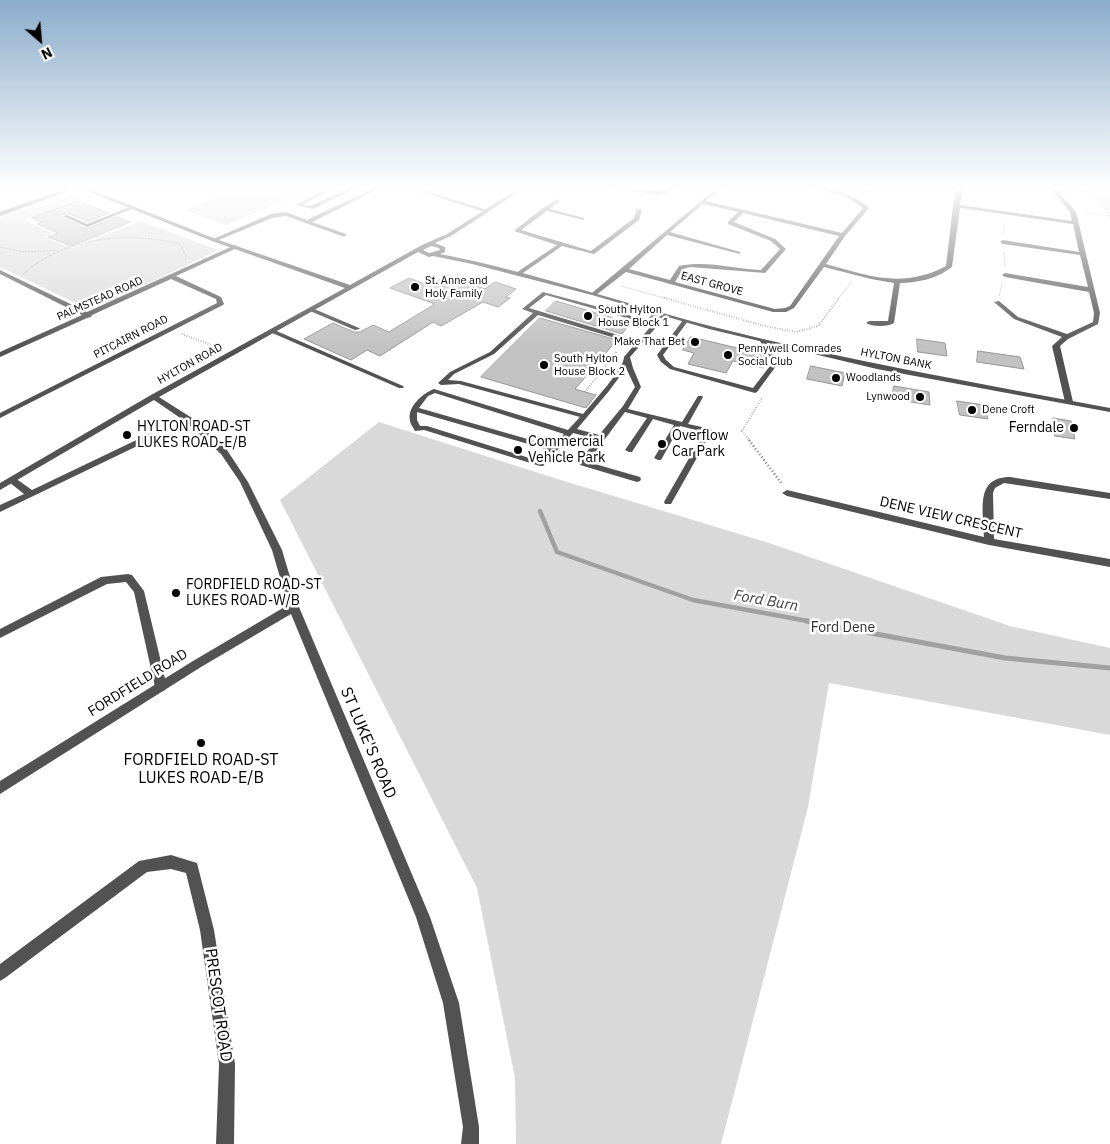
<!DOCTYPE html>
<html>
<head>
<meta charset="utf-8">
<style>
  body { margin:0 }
  #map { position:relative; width:1110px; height:1144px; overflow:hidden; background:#fff; font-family:"IBM Plex Sans",sans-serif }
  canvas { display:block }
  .north { position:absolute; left:15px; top:15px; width:50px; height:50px; -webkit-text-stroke:4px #fff; paint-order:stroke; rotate:153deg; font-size:14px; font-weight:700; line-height:20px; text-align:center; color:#000 }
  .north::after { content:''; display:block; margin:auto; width:18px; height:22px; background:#000; clip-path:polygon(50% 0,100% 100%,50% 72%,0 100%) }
</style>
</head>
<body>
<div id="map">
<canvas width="1110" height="1144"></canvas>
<div class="north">N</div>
</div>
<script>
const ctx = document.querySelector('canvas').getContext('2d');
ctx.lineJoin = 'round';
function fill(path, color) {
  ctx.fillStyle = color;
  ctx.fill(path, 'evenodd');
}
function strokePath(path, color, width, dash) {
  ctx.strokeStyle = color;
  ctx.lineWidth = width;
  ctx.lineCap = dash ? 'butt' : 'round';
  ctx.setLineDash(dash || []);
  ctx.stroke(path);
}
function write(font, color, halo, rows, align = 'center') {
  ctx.font = font + ' "IBM Plex Sans",sans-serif';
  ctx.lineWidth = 5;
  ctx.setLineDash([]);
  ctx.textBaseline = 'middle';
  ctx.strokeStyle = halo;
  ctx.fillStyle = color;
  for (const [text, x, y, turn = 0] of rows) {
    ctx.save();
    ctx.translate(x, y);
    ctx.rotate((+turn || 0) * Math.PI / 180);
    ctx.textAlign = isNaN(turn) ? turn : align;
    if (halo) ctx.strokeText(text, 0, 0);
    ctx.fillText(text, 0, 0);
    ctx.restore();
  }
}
fill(new Path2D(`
  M245,186H307L313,188L226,225L185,210Z
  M1082,186H1110V219L1102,207Z
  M70,194L83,198L25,220L52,233L44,237L72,248L141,221L218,250L112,301L86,308L0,267V218Z
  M379,422L551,477L769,543L1010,626L1110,648V735L829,683L808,807L721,1144H516L515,1078L477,888L280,500Z`), '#d9d9d9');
strokePath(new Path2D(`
  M540,511L557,552L693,600L813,622`), '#a0a0a0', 4.5);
strokePath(new Path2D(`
  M806,621L1005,658L1110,668`), '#a0a0a0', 5);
const building = new Path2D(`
  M78,201L109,213L87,222L68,213L61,215L62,218L86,229L117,217L130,222L72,246L48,237L58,233L37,224L42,222L32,218Z
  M447,275L485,289L495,282L516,289L506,297L510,298L498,307L483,302L441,326L433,322L380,356L367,350L351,360L304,339L333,323L354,332H360L373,325L389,332L435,304L390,288L409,278L430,286Z
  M556,301L610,317L630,324L622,334L546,311Z
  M540,318L617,340L575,389L596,395L586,408L481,377Z
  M691,337L767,355L768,358L763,368L733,361L726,373L688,364L694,353L683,350Z
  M917,339L945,343L947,356L918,352Z
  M978,351L1020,357L1024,369L977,362Z
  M811,366L845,373L842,386L807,379Z
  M894,386L929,392L930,405L892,399Z
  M957,401L984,405L988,419L960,415Z
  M1053,418L1071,421L1075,439L1055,436Z`);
fill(building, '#c2c2c2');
strokePath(building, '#969696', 1);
strokePath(new Path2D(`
  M861,194L870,191L875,186
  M1084,213L1110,216
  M1003,234L1004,222
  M0,247L23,252L58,250
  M1004,252L1005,267
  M23,274C65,237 127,231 180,244L186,256L185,260
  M621,286L668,299
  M999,296L1002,284
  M838,299L852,281`), '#747474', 1, [0.5, 1]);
strokePath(new Path2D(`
  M664,298L765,326L796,332L818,326L839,298
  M182,334L219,348
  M585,392L617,351
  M750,441L742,431L762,398`), '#747474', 2, [0.5, 2]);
strokePath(new Path2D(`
  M749,440L782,484`), '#747474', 2.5, [1, 2.5]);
fill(new Path2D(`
  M332,186H338L302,205L310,206L354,186H361L313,209L296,205Z
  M130,207L134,208L87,227L63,216L67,215L87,224Z
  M543,292L647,320L655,312H659V314L648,324L546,295L529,308L638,341L662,314L667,315L630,357L633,368L641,387L628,409L682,422L698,396H702L703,397L688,424L711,429L712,431L671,504H665L664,502L704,432L680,426L661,460H658L654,458L674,425L653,419L632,452H629L625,450L647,418L625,412L588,462L640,477L641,479L640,481L637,482L580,465L579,463L596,439L573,433L543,466H540L424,430L415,431C413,427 410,424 410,420C407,407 423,393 434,389L568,430L580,417L459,384L441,385L438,383L450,372L490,352L533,313L522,309ZM538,315L635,344L624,357C624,369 592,403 583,414L461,381L448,380L454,374L494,354ZM626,368L635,387L623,406L599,435L577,429L609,391ZM435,393L564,434L552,446L419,408L428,396ZM417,412L549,450L539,461L427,426H420L417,420Z
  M312,308L359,328L360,329L355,330L310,311V309Z
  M683,320L688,321L663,355L666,360L674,367L753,388L773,362L760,341L761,340H765L779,362L757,392L755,393L670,369L661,362L657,355Z
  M272,329L403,386L404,387L403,388H399L270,332L269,331Z`), '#525252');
fill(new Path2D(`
  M74,186L80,187L0,216V212Z
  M378,186H385L312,222L346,234V236H342L286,216L272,218L216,241L211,240L271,214L286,212L307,220Z
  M401,186H410L490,211L485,212Z
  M596,186C619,186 644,194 667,190L669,186H674L671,192L657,195Z
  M719,186H725L706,201L842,233L863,208L845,196L804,186C827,186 851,192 869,208L845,236L826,264C869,276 903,289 946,266L953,206L956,192L962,186H968L962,193L960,205L1072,221L1070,212L1048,186H1053L1076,212L1100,313L1098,324L1068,339L1060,346L1073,402L1069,404L1065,402L1052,346L1062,337L1014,319L994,302L999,301L1018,317L1067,334L1093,322L1094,313L1089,292L1005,277L1002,275L1005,273L1088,287L1080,255L1003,244L1000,242L1003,240L1079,252L1073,224L960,208L952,267C938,278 918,283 900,283L894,323C888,327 872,327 866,323L869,321H888L894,283L871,279L824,267L794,308L786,312H773L626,272L596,295H592V293ZM703,204L738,212L728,222V224L771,241L780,249L761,270C734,269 706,260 679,266L670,280L629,269L667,235L740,254V252L670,232ZM743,213L839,236L790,306L785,308L775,309L675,282L683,269L690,267L765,273L786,249L775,239L734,222Z
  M557,199L560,201L559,202L550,209L584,218V220L547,211L521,230L591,251L634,218L637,209L642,210L639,220L594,254L562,246L520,275H516V273L557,245L514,231L543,208Z
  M235,245L237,246V248L176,276L221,297L224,304L223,305L0,418V413L217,303L216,299L171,279L92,315L91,317L87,318L0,357V352L82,315L0,274V270L87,312Z
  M151,433L155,436L154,438L0,512V505L24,494L9,482L8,480L9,478H15L32,490Z
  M1010,477L1110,493V499L1004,483L995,488L993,493L994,539L1110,559V567L989,545L787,496L782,493L787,490L984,537C984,512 974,477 1010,477Z
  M128,574L132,575L144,591L167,687L165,690L161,692L157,690L155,687L134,592L126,582L107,584L0,638V629L101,577Z
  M171,855L197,863L214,930L235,1064L234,1144H216L219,1064L200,930L186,873L171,869L147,872L5,978L0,981V964L139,861Z`), '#525252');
fill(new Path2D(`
  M74,186H82L216,239L350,285L422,245L447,234L522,186H528L451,236L435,243L445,247V252L440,254C533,272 622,303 714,327C844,360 977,383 1110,408V412L877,369L709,329L592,295L472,264L433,256L429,257L418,252L159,397L192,418L227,450L248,482L282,550L299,607L430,917L459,1003L479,1127V1144H461L463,1127L443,1003L416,917L291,614L201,667L0,794V781L193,661L288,605L272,550L240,482L221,454L186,422L154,400L0,490V483L151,395L345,288L212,241ZM431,246L439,248L440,250L429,253L423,250Z`), '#525252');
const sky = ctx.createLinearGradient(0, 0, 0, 347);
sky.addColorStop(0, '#8baccb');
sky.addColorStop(0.54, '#fff');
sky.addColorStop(1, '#ffffff00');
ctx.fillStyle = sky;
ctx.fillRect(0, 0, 1110, 347);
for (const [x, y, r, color] of [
  [415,287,5,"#000"],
  [588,316,5,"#000"],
  [695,342,5,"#000"],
  [728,355,5,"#000"],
  [544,365,5,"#000"],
  [836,378,5,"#000"],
  [920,397,5,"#000"],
  [972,410,5,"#000"],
  [1074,428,5,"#000"],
  [127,435,5,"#000"],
  [662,444,5,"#000"],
  [518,450,5,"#000"],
  [176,593,5,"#000"],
  [201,743,5,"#000"]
]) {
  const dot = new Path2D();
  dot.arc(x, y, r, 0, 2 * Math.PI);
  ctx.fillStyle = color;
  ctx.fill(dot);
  strokePath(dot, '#fff', 2);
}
write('11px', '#000', '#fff', [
  ["St. Anne and",425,281],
  ["Holy Family",425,294],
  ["South Hylton",598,310],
  ["House Block 1",598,323],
  ["Make That Bet",685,342,"right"],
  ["Pennywell Comrades",738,349],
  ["Social Club",738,362],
  ["South Hylton",554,359],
  ["House Block 2",554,372],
  ["Woodlands",846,378],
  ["Lynwood",910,397,"right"],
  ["Dene Croft",982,410]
], 'left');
write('11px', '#000', '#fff', [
  ["EAST GROVE",712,284,15],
  ["PALMSTEAD ROAD",100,299,-24],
  ["PITCAIRN ROAD",131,337,-27],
  ["HYLTON BANK",896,359,11],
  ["HYLTON ROAD",190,364,-29]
]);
write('14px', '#000', '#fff', [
  ["HYLTON ROAD-ST",137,427],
  ["LUKES ROAD-E/B",137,443],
  ["Ferndale",1064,428,"right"],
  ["Overflow",672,436],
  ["Car Park",672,452],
  ["Commercial",528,442],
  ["Vehicle Park",528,458],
  ["FORDFIELD ROAD-ST",186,585],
  ["LUKES ROAD-W/B",186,601]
], 'left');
write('14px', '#000', '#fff', [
  ["DENE VIEW CRESCENT",951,518,13],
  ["FORDFIELD ROAD",138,683,-32]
]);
write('14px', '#303030', '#fff', [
  ["Ford Dene",843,628]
]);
write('italic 15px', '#414141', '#fff', [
  ["Ford Burn",766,601,10]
]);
write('16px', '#000', '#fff', [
  ["ST LUKE'S ROAD",368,743,67],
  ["PRESCOT ROAD",218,1005,82]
]);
write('16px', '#000', '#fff', [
  ["FORDFIELD ROAD-ST",201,760],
  ["LUKES ROAD-E/B",201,778]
]);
</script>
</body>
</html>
